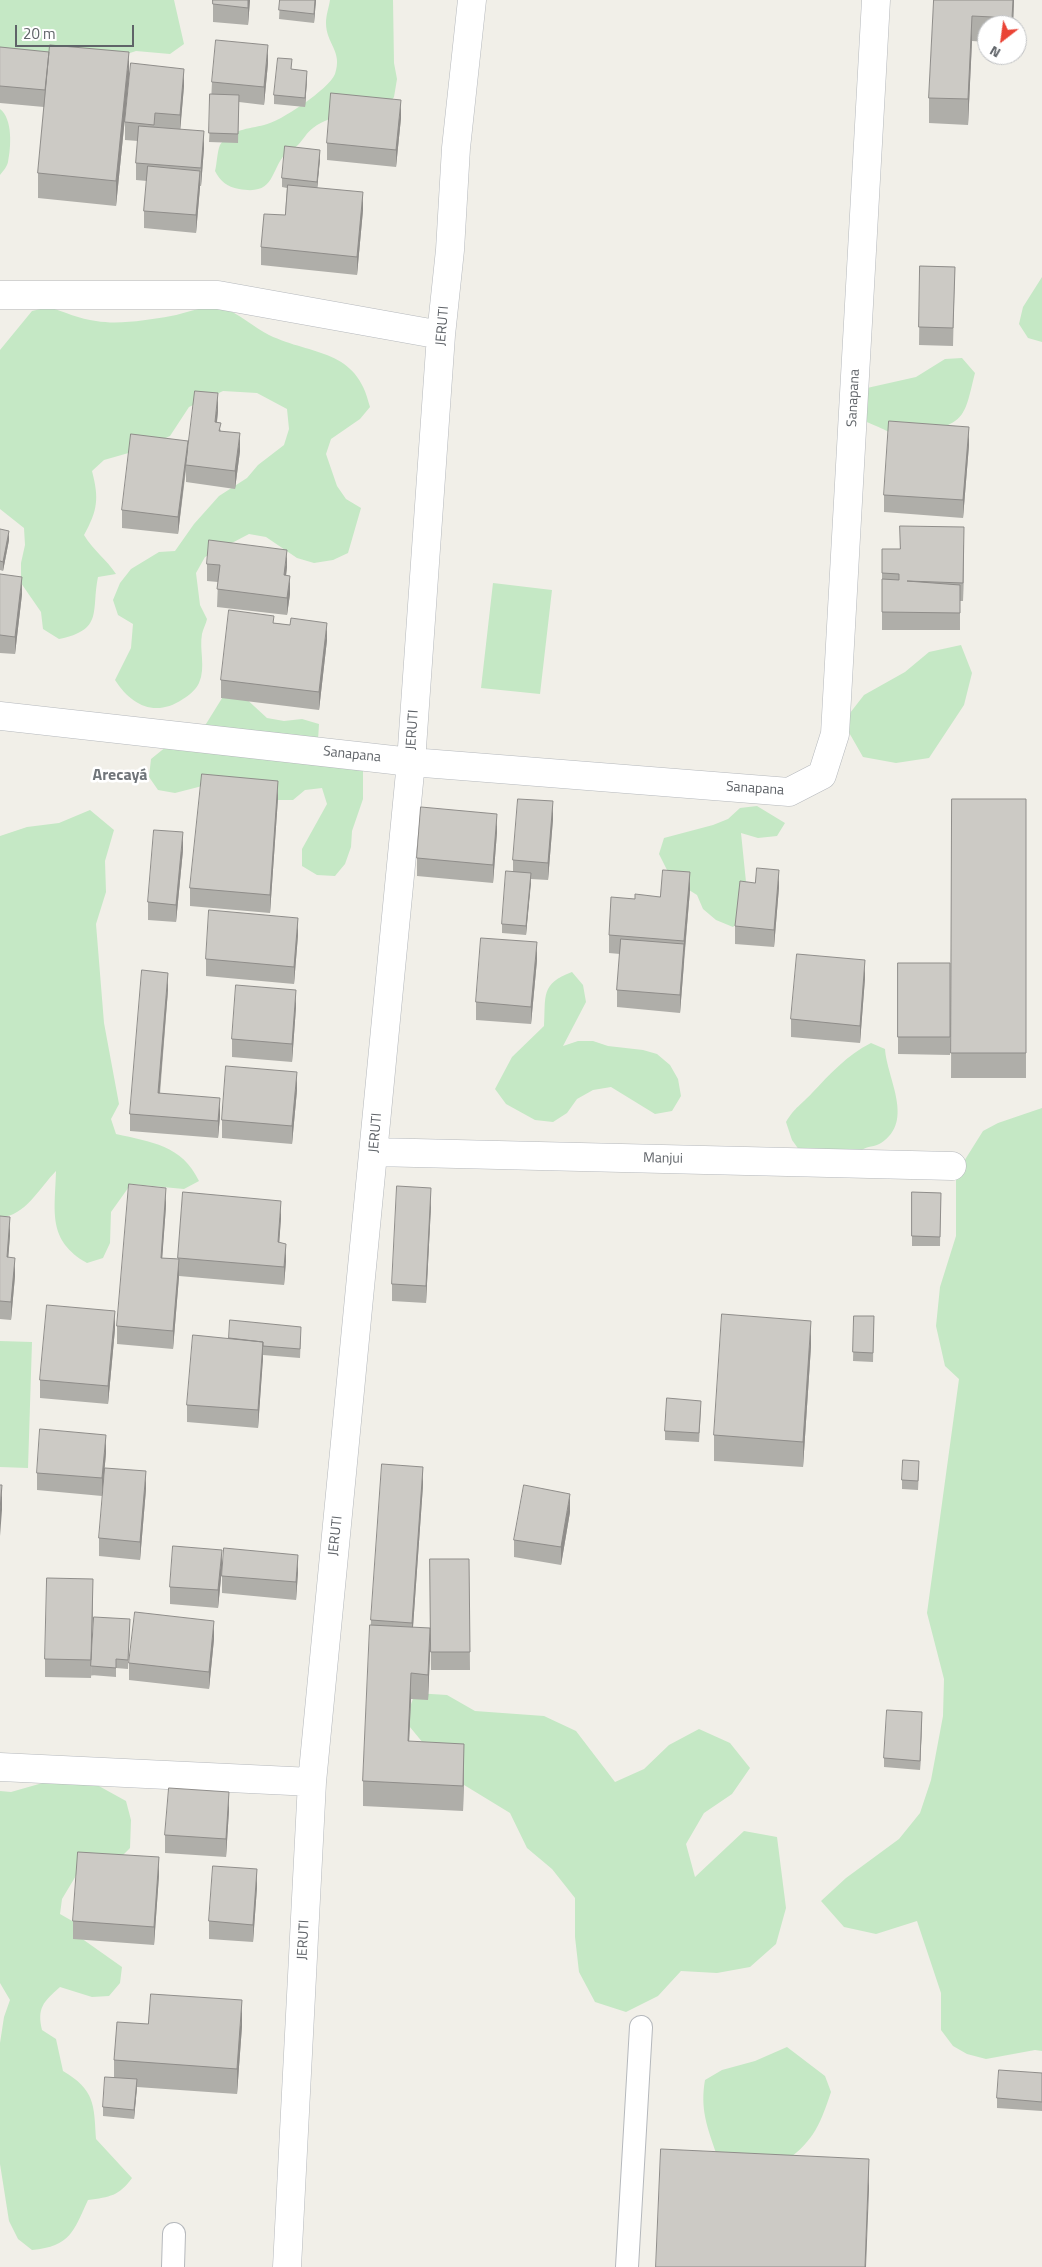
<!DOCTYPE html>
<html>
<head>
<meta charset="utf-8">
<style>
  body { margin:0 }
  #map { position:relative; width:1042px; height:2267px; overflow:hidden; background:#f1efe8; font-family:"Titillium Web",sans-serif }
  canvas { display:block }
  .north { position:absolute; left:977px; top:15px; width:50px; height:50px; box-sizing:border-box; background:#fff; border:1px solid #bfc1c3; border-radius:50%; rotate:210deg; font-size:14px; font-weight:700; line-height:20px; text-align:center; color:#5f6368 }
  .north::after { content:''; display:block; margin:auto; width:18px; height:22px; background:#ea4335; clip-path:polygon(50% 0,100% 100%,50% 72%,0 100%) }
  .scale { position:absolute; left:15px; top:25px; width:119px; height:22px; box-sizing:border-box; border:2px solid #5f6368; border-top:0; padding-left:6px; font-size:15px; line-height:18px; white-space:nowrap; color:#5f6368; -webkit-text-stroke:4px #fff; paint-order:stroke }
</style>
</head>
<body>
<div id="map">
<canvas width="1042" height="2267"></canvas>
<div class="north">N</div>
<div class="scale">20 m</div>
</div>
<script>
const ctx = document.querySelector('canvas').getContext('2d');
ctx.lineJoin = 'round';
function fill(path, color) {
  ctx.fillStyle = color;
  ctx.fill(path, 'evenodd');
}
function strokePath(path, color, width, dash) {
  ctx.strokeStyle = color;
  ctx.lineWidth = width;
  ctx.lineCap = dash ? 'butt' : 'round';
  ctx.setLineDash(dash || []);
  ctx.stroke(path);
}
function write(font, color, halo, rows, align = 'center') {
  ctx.font = font + ' "Titillium Web",sans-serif';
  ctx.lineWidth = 5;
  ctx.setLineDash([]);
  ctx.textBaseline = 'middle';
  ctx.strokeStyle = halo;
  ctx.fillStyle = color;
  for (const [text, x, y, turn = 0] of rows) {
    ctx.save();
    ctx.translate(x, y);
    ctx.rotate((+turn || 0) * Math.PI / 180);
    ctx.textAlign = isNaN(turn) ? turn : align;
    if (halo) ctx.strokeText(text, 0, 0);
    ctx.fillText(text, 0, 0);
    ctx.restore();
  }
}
fill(new Path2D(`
  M0,0H174L184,44L170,54L136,51L69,73L0,52Z
  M330,0H393L394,63L397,79L394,97L384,111C360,113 333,113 313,128C307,132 303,140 298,145C295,148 291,149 288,151C269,169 277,196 239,189C227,187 220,181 215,171C217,164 217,152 220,145C230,129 249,129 264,125C280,122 329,89 335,74C343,51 326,44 326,23C326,15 329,7 330,0Z
  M0,109C13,119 11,147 8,162C7,167 3,171 0,175Z
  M1042,277V342L1028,338L1019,324L1023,307Z
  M49,307C64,312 80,319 96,321C119,325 148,320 171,316C188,313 206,304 223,308C237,312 255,328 269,335C313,356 357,348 370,407L360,419L331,439L326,454L337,486L346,499L361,508L348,553L333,560L314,563L297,558L266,537L249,534L205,557L196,573L200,605L207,619C206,624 203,629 202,634C199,650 206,667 199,683C196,690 188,696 183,699C155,718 131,705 115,680L131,648L133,624L118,615L113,600L120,583L131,569L159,552L175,551L194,524L219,496L247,478L258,465L284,445L289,429L287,409L257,393L223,391L189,407L170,436L139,450L104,460L92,471C99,498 98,510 84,535C93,550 107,560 116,574L98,577C91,611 104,630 59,639L43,629L41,612L21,583V563L25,545L24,528L0,509V350L32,311Z
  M962,358L975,373C965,412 967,425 923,431C914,432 904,435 896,434C892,434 871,423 864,421L867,388L916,377L945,359Z
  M493,583L552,590L540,694L481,688Z
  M961,645L972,673L964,705L929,758L896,763L863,757L843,722L864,695L905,672L929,652Z
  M224,695H242L267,718L284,721L302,719L319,724L317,757L363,768V799L352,831L351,847L345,864L335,876L317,875L302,866V849L327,804L322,788L305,790L293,800H277L210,784L175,793L158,790L149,777L151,759L177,738L193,734L206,724Z
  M757,806L785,823L777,836L758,838L741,833L746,882L745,915L733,927L716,920L703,909L697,895L681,885L668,872L659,854L664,838L713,825L728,819L740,808Z
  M90,810L114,830L105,861L106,892L96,924L104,1023L119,1104L111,1119L116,1134C151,1142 182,1145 199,1181L184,1189L131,1184L111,1212L110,1243L103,1258L87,1263C47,1240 55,1212 56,1171C40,1187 25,1217 0,1217V836L27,827L59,823Z
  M572,972L583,985L586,1002L563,1046L578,1041H593L608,1046L643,1050L657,1054L670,1065L678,1079L681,1096L672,1111L655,1114L611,1087L593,1090L577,1099L567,1113L553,1122L535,1120L506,1104L495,1089L512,1057L544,1026C546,996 540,984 572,972Z
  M871,1043L885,1049C887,1079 915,1121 881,1143C875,1147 867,1146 862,1150C858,1152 854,1157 850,1160L802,1154L792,1140L786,1122C795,1107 801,1105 812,1093C830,1074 847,1055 871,1043Z
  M1042,1108V2051L1035,2050L986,2059L967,2054L953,2046L941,2030V1993L917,1921L876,1934L844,1927L821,1901L846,1878L899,1839L920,1813L931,1780L943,1716L944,1679L927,1613L959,1379L945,1366L936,1326L940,1287L956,1236V1174L983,1131L998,1123Z
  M0,1341L32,1342L28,1468L0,1467Z
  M415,1693L447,1695L475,1711L544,1716L576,1731L615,1782L644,1769L669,1745L699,1729L730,1743L750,1768L732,1794L704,1813L686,1844L695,1877L744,1831L777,1837L786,1908L776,1944L750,1967L717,1973L681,1971L658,1996L626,2012L595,2002L579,1972L575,1937V1898L552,1869L527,1848L510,1813L451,1777L405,1721Z
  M46,1782L97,1785L126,1801L131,1820L130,1848L116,1862L77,1874L62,1899L60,1914L74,1922L81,1938L122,1967L120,1983L109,1996L92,1997L60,1987C43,2002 37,2008 42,2030L56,2039L63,2071C95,2090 94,2104 96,2139L132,2178C119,2196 110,2197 88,2200C73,2232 71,2246 32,2250L18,2239L9,2221L0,2164V2043L4,2017L10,2000L0,1983V1791L11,1792Z
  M787,2047L825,2076L831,2092C821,2122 814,2141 787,2160L716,2153C707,2126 700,2109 705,2080L722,2070L755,2061Z`), '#c5e8c5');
const service = new Path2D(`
  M173,2267L174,2234
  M627,2267L641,2027`);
const minor = new Path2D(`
  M0,295H218L441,335
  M0,716L411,762L789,792L822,775L835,734L876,0
  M374,1152L952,1166
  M0,1767L312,1782
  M287,2267L312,1782L411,762L441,335L450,250L456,148L472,0`);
strokePath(service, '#b5b8bc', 24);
strokePath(minor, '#b5b8bc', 29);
strokePath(service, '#fff', 22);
strokePath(minor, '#fff', 28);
fill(new Path2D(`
  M250,0L248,25L213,22V4Z
  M280,0H316L314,23L279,19Z
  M934,0H1014L1013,25H987V42L972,41L968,125L929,123V98Z
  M0,47L129,78L116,206L38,198V173L44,107L0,103Z
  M268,63L264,105L239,102L238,143L209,142L212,82Z
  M292,69L307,80L305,107L274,104V95Z
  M184,86L180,129L204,148L201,186H200L196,233L144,228V211L147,181L136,180V163L138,141L125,140V122Z
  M401,118L396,167L327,160V143Z
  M320,159L317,188L363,210L357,275L261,265V247L285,215L287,188L282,187V178Z
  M920,266L955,267L953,346L919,345Z
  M218,411L217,422L221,431L240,451L235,489L186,482V470L178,534L122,528V510L188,453Z
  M969,445L963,518L884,512V495Z
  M0,529L9,540L3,571L0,570Z
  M964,545L963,601H960V630H882V573L900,549Z
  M207,564L287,567L286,575L290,594L287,615L217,607L218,582L207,581Z
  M0,574L22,594L15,654L0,653Z
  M274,623L290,625L327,640L319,710L221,698V680Z
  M278,798L270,913L190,906V888Z
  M952,799H1026V1078H951Z
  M553,819L548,880L531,879L526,935L502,933V924L513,872V860Z
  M497,832L493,883L417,876V858Z
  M183,850L176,922L148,920V902Z
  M779,887L774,947L735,944V926Z
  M690,890L680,1013L617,1007V990L620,954L609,953V935L635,899L660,897Z
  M298,935L294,984L206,976V959Z
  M537,960L531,1024L476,1020V1002Z
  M898,963H950V1055L898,1054Z
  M865,978L860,1043L791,1037V1019Z
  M168,990L160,1094L220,1116L218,1138L130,1131V1114Z
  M296,1007L292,1062L232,1057V1039Z
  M297,1090L292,1144L222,1138V1120Z
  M183,1192L281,1218L279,1243L286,1261L284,1285L179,1276L173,1349L117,1344V1326L166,1206L162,1258L178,1259Z
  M912,1192L941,1193L940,1246H912Z
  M431,1206L426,1303L392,1301V1284Z
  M0,1216L10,1235L8,1257L15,1276L11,1320L0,1319Z
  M854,1316H874L873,1362L853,1361Z
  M115,1329L108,1404L40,1398V1380Z
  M301,1336L300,1358L263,1355L258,1428L187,1422V1405L229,1338Z
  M811,1346L803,1467L714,1461V1435Z
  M701,1410L699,1442L665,1440V1431Z
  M106,1453L102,1496L37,1490V1473Z
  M919,1470L918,1490L902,1489V1480Z
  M423,1485L413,1627L430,1653L428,1700L411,1699L409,1741L464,1769L463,1811L363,1806V1781L371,1620Z
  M146,1489L140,1560L99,1556V1538Z
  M570,1512L561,1565L514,1557V1540Z
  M430,1559H469L470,1670H431Z
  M222,1568L218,1608L170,1604V1587Z
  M298,1572L296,1600L222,1593V1576Z
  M93,1597L91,1678L45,1677V1659Z
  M130,1619L128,1669L116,1668V1677L91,1675V1666Z
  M214,1639L209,1689L129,1680V1663Z
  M922,1721L920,1770L884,1767V1758Z
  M229,1810L226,1857L165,1853V1835Z
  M159,1875L154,1945L73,1939V1921Z
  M257,1887L253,1942L209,1939V1921Z
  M148,2024L242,2026L237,2094L137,2087L134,2119L103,2116V2107L114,2078V2060Z
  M1042,2073V2111L997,2108V2098Z`), '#afaea9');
fill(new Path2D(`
  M248,0H250L248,25Z
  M315,0H316L314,23V14Z
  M1013,0H1014L1013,25H1012Z
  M972,16V41L968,125V99Z
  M268,45V63L264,105V87Z
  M129,52V78L116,206V181Z
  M184,69V86L180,133V115Z
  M307,71V80L305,107V98Z
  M401,100V118L396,167V150Z
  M204,131V148L201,186V168Z
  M320,150V159L317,191V182Z
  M200,171V188L196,233V215Z
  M363,192V210L357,275V257Z
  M218,393V411L215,439V422Z
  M969,427V445L963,518V500Z
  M240,433V451L235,489V471Z
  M188,441V458L186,465L178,534V517Z
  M964,527V545L963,601V583Z
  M9,531V540L3,571V562Z
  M287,550V567L284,593V575Z
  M290,576V594L287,615V598Z
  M22,577V594L15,654V637Z
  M327,623V640L319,710V692Z
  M278,781V798L270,913V895Z
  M553,801V819L548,880V863Z
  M497,814V832L493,883V865Z
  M183,832V850L176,922V905Z
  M779,870V887L774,947V930Z
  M690,872V890L684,959V941Z
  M531,873V883L526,935V926Z
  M298,918V935L294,984V967Z
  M537,942V960L531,1024V1007Z
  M684,944V962L680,1013V995Z
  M865,960V978L860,1043V1026Z
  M168,973V990L158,1111V1093Z
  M296,990V1007L292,1062V1044Z
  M297,1072V1090L292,1144V1126Z
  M220,1098V1116L218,1138V1121Z
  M166,1188V1206L161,1275V1258Z
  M431,1188V1206L426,1303V1286Z
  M281,1201V1218L278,1260V1242Z
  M10,1217V1235L7,1275V1257Z
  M286,1244V1261L284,1285V1267Z
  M15,1258V1276L11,1320V1302Z
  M179,1259V1277L173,1349V1331Z
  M115,1311V1329L108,1404V1386Z
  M811,1321V1346L803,1467V1442Z
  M263,1342V1359L258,1428V1410Z
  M106,1435V1453L102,1496V1478Z
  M423,1467V1485L412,1641V1623Z
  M146,1471V1489L140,1560V1542Z
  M2,1485V1510L0,1536V1510Z
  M570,1494V1512L561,1565V1547Z
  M222,1550V1568L218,1608V1590Z
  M298,1555V1572L296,1600V1582Z
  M93,1579V1597L91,1678V1660Z
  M214,1621V1639L209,1689V1672Z
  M430,1628V1653L428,1700V1675Z
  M411,1673V1699L408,1766V1741Z
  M922,1712V1721L920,1770V1761Z
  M464,1744V1769L463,1811V1786Z
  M229,1792V1810L226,1857V1839Z
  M159,1857V1875L154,1945V1927Z
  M257,1869V1887L253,1942V1925Z
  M242,2000V2026L237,2094V2069Z
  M137,2079V2088L134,2119V2110Z
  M869,2159V2190L866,2267H865Z`), '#8f8d8a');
const building = new Path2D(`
  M213,0H248V8L213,4Z
  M280,0H315L314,14L279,10Z
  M934,0H1013L1012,18L972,16L968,99L929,98Z
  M216,40L268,45L264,87L212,82Z
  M50,45L129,52L116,181L38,173Z
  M0,47L49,52L45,90L0,86Z
  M278,58L292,59L291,69L307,71L305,98L274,95Z
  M131,63L184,69L180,115L155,113L154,125L125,122Z
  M331,93L401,100L396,150L327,143Z
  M210,94L239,95L238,134L209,133Z
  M139,126L204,131L201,168L136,163Z
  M285,146L320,150L317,182L282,178Z
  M148,166L200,171L196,215L144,211Z
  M288,185L363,192L357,257L261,247L264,214L285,215Z
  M920,266L955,267L953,328L919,327Z
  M195,391L218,393L215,422L221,423L219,431L240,433L235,471L186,465Z
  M889,421L969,427L963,500L884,495Z
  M131,434L188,441L178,517L122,510Z
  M900,526L964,527L963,583L907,581L960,585V613L882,612V579L899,580V574L882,573V549H900Z
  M0,529L9,531L3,562L0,561Z
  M209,540L287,550L284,575L290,576L287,598L217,589L220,565L207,564Z
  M0,574L22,577L15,637L0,635Z
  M229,610L274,616L273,623L290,625L291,618L327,623L319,692L221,680Z
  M202,774L278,781L270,895L190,888Z
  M518,799L553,801L548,863L513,860Z
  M952,799H1026V1053H951Z
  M421,807L497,814L493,865L417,858Z
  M154,830L183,832L176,905L148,902Z
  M757,868L779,870L774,930L735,926L740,881L755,883Z
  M663,870L690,872L684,941L609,935L611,897L635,899V894L660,897Z
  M506,871L531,873L526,926L502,924Z
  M209,910L298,918L294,967L206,959Z
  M481,938L537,942L531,1007L476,1002Z
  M621,939L684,944L680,995L617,990Z
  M797,954L865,960L860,1026L791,1019Z
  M898,963H950V1037H898Z
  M142,970L168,973L158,1093L220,1098L218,1121L130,1114Z
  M236,985L296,990L292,1044L232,1039Z
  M226,1066L297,1072L292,1126L222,1120Z
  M129,1184L166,1188L161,1258L179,1259L173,1331L117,1326Z
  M397,1186L431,1188L426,1286L392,1284Z
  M183,1192L281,1201L278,1242L286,1244L284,1267L178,1258Z
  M912,1192L941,1193L940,1237L912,1236Z
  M0,1216L10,1217L7,1257L15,1258L11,1302L0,1301Z
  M47,1305L115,1311L108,1386L40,1380Z
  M722,1314L811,1321L803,1442L714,1435Z
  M854,1316H874L873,1353L853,1352Z
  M230,1320L301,1327L300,1349L263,1346V1342L229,1338Z
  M193,1335L263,1342L258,1410L187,1405Z
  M667,1398L701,1401L699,1433L665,1431Z
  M40,1429L106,1435L102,1478L37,1473Z
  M903,1460L919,1461L918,1481L902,1480Z
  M382,1464L423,1467L412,1623L371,1620Z
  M105,1468L146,1471L140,1542L99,1538Z
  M0,1485H2L0,1510Z
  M524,1485L570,1494L561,1547L514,1540Z
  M173,1546L222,1550L218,1590L170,1587Z
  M224,1548L298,1555L296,1582L222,1576Z
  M430,1559H469L470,1652H431Z
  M47,1578L93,1579L91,1660L45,1659Z
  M135,1612L214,1621L209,1672L129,1663Z
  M94,1617L130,1619L128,1660L116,1659V1668L91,1666Z
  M370,1625L430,1628L428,1675L411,1673L408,1741L464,1744L463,1786L363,1781Z
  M887,1710L922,1712L920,1761L884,1758Z
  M169,1788L229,1792L226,1839L165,1835Z
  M78,1852L159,1857L154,1927L73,1921Z
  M213,1866L257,1869L253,1925L209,1921Z
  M151,1994L242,2000L237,2069L114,2060L117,2022L148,2024Z
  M999,2070L1042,2073V2102L997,2098Z
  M105,2077L137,2079L134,2110L103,2107Z
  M661,2149L869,2159L865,2267H656Z`);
fill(building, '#cccac5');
strokePath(building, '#8f8d8a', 1);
write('14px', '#5f6368', '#fff', [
  ["JERUTI",443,326,-85],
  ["Sanapana",854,398,-87],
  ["JERUTI",413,730,-86],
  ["Sanapana",352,755,6],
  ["Sanapana",755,789,4],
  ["JERUTI",376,1133,-85],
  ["Manjui",663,1159,1],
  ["JERUTI",336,1536,-84],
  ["JERUTI",304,1940,-87]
]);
write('bold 16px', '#70757a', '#fff', [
  ["Arecayá",120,776]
]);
</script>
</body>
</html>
